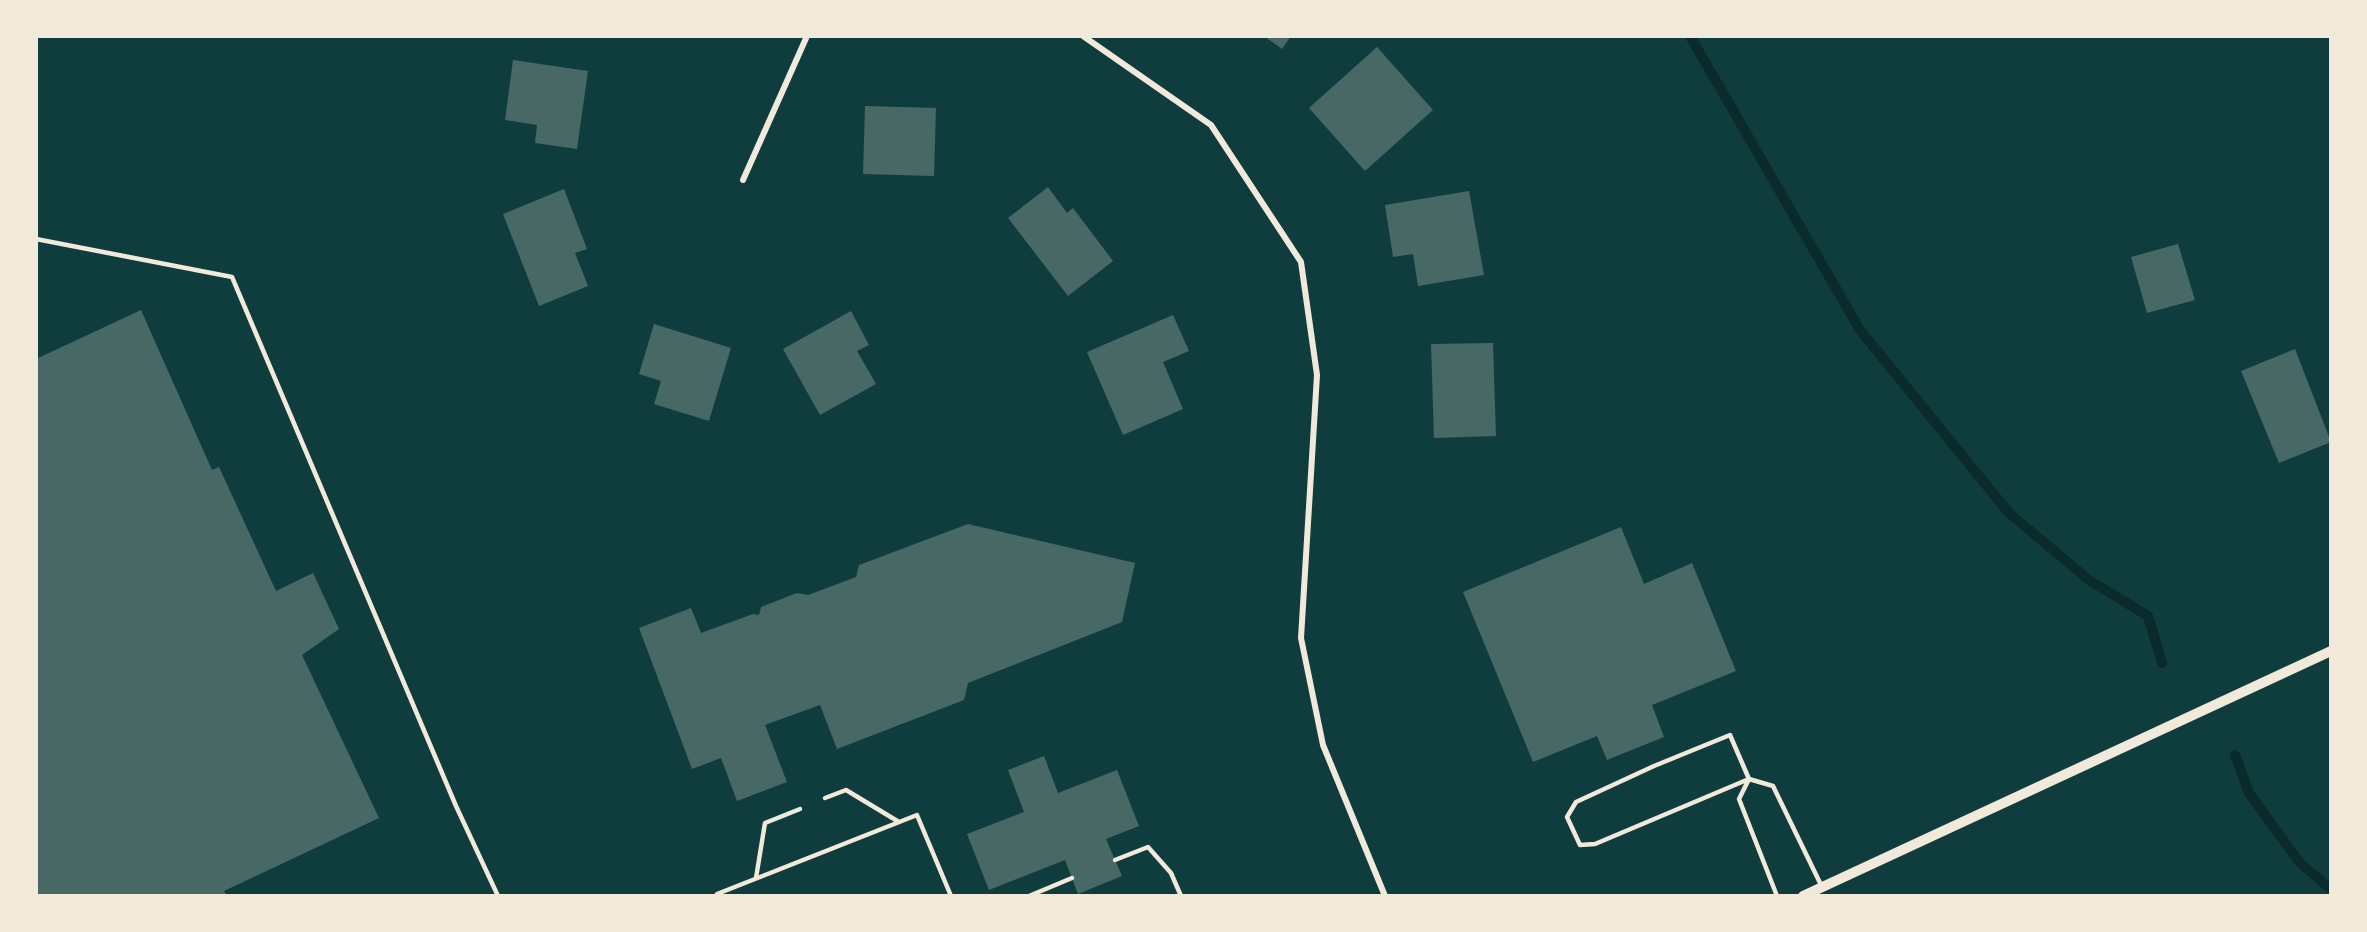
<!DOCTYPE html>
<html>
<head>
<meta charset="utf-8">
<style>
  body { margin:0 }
  #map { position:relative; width:2367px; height:932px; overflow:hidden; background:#0f3d3e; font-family:Barlow,sans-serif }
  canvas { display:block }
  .frame { position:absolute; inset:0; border:38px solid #f1e9da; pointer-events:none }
</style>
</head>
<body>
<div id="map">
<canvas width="2367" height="932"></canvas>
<div class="frame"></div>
</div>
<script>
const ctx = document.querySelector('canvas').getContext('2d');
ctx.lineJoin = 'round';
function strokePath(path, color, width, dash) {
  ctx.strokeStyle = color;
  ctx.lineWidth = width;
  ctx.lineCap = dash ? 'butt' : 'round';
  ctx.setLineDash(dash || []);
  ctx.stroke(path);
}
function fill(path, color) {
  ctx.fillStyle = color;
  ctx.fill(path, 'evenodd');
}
strokePath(new Path2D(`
  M1690,36L1860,330L2009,513L2089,580L2148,616L2162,663
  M2235,755L2249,793L2300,863L2331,889`), '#0a2a2b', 10);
fill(new Path2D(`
  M1264,36H1291L1282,49Z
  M1377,47L1433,110L1365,171L1309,108Z
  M513,60L588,71L577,149L535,143L537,125L505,120Z
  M865,106L936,108L934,176L863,174Z
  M1048,187L1067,213L1073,208L1113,261L1068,296L1008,218Z
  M564,189L587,249L575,253L588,286L539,306L503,214Z
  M1469,191L1484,275L1418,286L1413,254L1393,257L1385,205Z
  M2178,244L2195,300L2147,313L2131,257Z
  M141,310L212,470L219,467L276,591L313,573L339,629L302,655L379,818L224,891L227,896H36V359Z
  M851,311L869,345L857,351L876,384L820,415L783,349Z
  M1173,315L1189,351L1163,362L1183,409L1123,435L1087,352Z
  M654,324L731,348L709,421L654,404L661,381L639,374Z
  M1493,343L1496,436L1434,438L1431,344Z
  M2295,349L2331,442L2279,463L2241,371Z
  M968,524L1135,563L1122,622L968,683L964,700L837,749L820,705L765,725L787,782L737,801L721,758L692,769L639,628L691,608L701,633L753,614L759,615L761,607L797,593L808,595L856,577L859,565Z
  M1621,527L1644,584L1692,563L1736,671L1652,705L1664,737L1607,760L1597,736L1533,762L1463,592Z
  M1044,756L1058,793L1117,770L1139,826L1106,839L1122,876L1078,894L1065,860L989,890L967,834L1024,812L1008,770Z`), '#486865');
strokePath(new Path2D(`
  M36,239L232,277L456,806L498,896
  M825,798L846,790L899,822
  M1115,860L1148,847L1171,873L1181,896
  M756,878L765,823L800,809
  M718,896L717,894L917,815L951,896
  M1029,896L1072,878
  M1777,896L1739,799L1749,779L1730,735L1654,766L1576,802L1567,817L1580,845L1595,844L1749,779L1773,786L1822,887`), '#f1e9da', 4.5);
strokePath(new Path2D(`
  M1083,36L1211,125L1301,262L1317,375L1301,638L1323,745L1385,896
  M743,180L807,36`), '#f1e9da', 6);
strokePath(new Path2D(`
  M1803,896L2331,651`), '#f1e9da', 10);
</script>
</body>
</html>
